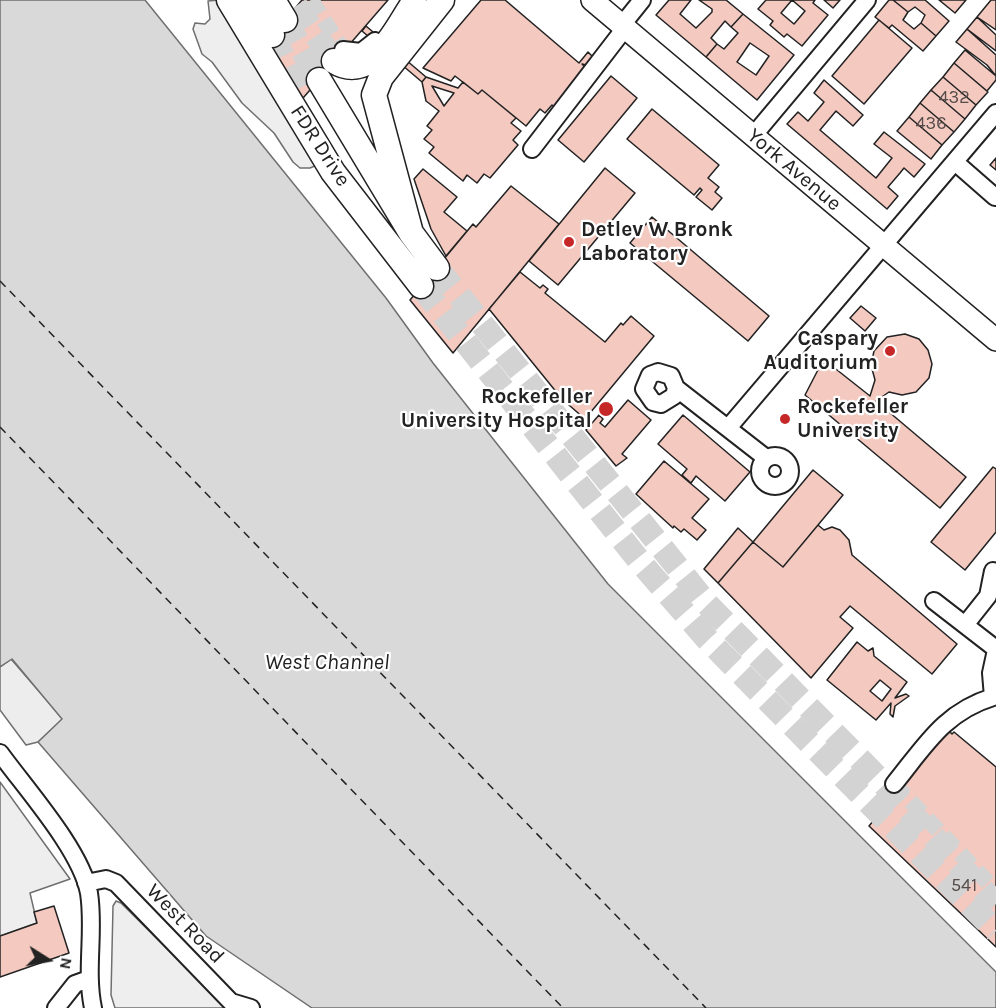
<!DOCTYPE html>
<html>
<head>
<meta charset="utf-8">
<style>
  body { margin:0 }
  #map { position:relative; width:996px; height:1008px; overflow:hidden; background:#fff; font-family:Karla,sans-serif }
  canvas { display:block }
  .north { position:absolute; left:18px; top:930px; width:60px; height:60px; -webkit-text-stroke:4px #fff; paint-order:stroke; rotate:101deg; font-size:16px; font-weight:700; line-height:24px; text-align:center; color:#222 }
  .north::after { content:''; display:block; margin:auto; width:21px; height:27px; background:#222; clip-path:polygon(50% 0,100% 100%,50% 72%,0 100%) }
</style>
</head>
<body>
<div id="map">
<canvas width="996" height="1008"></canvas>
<div class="north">N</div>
</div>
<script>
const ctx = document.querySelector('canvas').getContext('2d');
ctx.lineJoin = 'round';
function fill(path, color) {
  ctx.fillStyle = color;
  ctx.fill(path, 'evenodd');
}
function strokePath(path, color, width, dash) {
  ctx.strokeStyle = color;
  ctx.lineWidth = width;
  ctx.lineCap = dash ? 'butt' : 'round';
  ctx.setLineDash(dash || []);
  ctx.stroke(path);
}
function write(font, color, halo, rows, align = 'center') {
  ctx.font = font + ' Karla,sans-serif';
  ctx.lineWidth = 4.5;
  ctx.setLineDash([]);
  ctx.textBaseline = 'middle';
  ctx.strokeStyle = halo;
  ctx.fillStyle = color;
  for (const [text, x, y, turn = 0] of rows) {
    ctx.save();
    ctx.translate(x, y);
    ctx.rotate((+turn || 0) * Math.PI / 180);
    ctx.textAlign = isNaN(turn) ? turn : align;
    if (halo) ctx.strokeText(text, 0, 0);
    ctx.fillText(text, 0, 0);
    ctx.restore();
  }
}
const green = new Path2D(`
  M219,0L317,165L310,168H300L293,162L274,133L242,103L212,62L202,54L193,29L195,23L205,24L210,19L208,1Z
  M0,782L70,879L30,893L37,923L0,936Z
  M116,901L121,903L227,1008H115L111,995L113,906Z`);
fill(green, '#eee');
strokePath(green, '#6f6f6f', 1.5);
const parking = new Path2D(`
  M11,659L63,719L38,742L26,745L0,710V667Z`);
fill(parking, '#ededed');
strokePath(parking, '#6f6f6f', 1.5);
const water = new Path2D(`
  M0,0H145L386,298L433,363L608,584L996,972V1008H312L206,936L38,742L62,719L12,659L0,667Z`);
fill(water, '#d9d9d9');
strokePath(water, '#6f6f6f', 1.5);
strokePath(new Path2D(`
  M0,281L706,1008
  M0,427L563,1008`), '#222', 1.5, [8, 6]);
const building = new Path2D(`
  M302,0H388L297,105L263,46Z
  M481,0H505L579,63L588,52L593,57L586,65L582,64L588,70L556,108L552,105L545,113L540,109L526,126L482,90L478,94L455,76L451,81L423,68Z
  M669,0H691L680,14L696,28L712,12V9L699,0H726L743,14L731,27L725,21L711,38L717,44L706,57L656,15Z
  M766,0H815L813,3L828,15L802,46L787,34L784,37L770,25L773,21L758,9ZM792,0L805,11L794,24L781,13Z
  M824,0H840L833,8Z
  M889,0H893L908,12L903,20L914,29L921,23L936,36L923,51L892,25L889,28L875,17Z
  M893,0H925L949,21L936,36L921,23L925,15L915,7L908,12Z
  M939,0H966L955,13Z
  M991,0H996V30L977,17Z
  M743,14L794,55L757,100L706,57L717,44L724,49L738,33L731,27ZM750,43L769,56L756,75L737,62Z
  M977,17L996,35V51L967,29Z
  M879,20L912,48L864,104L832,76Z
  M366,26L426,77L422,82L362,31Z
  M967,29L996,55V76L987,65L956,42Z
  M965,50L996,76V80L987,91L954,63Z
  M954,63L988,92L976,105L943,77Z
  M611,76L637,98L584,162L558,140Z
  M426,77L458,88L463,82L478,94L482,90L516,118L511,123L521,131L513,140L518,145L490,178L484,174L477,183L467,175L463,181L429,153L434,147L424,139L432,130L427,126L439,111L426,101L422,82ZM432,86L454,93L444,106Z
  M943,77L976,105L965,119L931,90Z
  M824,80L863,115L853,126L836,111L820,130L876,178L892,158L874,144L884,132L925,164L914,177L904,168L900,173L888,187L898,196L887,209L787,124L798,112L808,121L824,102L814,93Z
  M931,90L965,119L954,132L920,103Z
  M920,103L954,132L942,145L909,117Z
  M652,109L719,165L708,178L719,187L715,192L722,198L712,210L696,197L702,190L700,188L694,195L627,139Z
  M909,117L942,145L931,159L897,131Z
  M996,158V170L990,165Z
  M605,168L635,193L558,285L529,261Z
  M423,169L457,197L444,212L467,231L446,256L431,229L414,179Z
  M511,186L559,224L453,353L410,300L473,224L476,227Z
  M652,217L769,316L748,341L630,243Z
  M520,272L540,288L543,285L548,289L545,293L605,342L621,323L623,325L631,316L654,336L585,419L562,399L489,309Z
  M861,306L876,318L865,331L850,318Z
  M905,334L919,339L928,350L932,364L929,378L916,392L902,395L889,392L876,401L966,477L940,508L805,395L821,364L827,362L870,396L875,380L871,365L874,351L887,337Z
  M628,400L651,420L622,454L627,458L616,466L586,430L599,415L603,419L600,423L605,427Z
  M683,415L750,472L725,501L696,476L691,483L682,475L687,469L658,444Z
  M664,461L709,499L692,518L706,530L697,540L684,529L681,532L674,526L673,528L636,494Z
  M993,467L996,469V532L965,570L931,542Z
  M813,470L843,495L783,567L753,542Z
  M818,525L824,530L832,527L840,530L849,540L852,555L957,644L932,674L850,606L840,617L853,628L811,678L718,583L753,542L783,567Z
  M738,528L753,542L718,583L704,569Z
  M857,642L868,651L873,648L874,656L907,682L895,698L906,694L909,696L895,706L893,717L890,714L891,703L876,720L827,680ZM880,680L891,689L882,701L870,691Z
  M948,730L952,734L954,732L996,767V947L869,826Z
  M54,906L69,953L0,977V936L37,923L34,912Z`);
fill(building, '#f3c9c0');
strokePath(building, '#222', 1.5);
strokePath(new Path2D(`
  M311,0L343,50
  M894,784L996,891`), '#d3d3d3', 16, [16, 8]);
strokePath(new Path2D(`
  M296,6L334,61
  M285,20L319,80
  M272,35L304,97
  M437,268L707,604L882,782L996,904
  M421,286L641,563L708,640L996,931`), '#d3d3d3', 24, [24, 12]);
const minor = new Path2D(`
  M622,25L642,0
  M343,50L361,52L375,41
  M753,136L867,0
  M532,149L625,28
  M955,162L995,197
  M676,388L674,396L661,404L653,402L644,389L650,375L658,372L671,376L676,388L766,458
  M728,428L996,113
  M760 471a15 15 0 1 1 30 0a15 15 0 1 1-30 0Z
  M993,571L988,596L965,625L996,649
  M934,601L965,625
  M0,753C26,789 81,850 89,893C95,931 85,970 93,1008
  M894,784C925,746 944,712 993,697L991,673L996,650
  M86,883L106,879L116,883L231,1002L251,1008
  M56,1008L75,984L89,979`);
const major = new Path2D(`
  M592,0L996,340`);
const highway = new Path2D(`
  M229,0L333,172L421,286
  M254,0L272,35
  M273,0L285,20
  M334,61C372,85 396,28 414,2
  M319,80L411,233L437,268
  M411,233L374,95L381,77L442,0`);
strokePath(minor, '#222', 20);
strokePath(major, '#222', 24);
strokePath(highway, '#222', 27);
strokePath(minor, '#fff', 16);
strokePath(major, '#fff', 21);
strokePath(highway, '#fff', 24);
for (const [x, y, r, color] of [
  [569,242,6,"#c62828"],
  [890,351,6,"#c62828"],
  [606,409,8,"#c62828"],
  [785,419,6,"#c62828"]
]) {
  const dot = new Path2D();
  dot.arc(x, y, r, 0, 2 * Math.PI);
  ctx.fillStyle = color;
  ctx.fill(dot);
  strokePath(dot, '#fff', 2);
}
write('18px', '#564c4a', null, [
  ["432",954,98],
  ["436",931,124],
  ["541",964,886]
]);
write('21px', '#222', '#fff', [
  ["FDR Drive",320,146,57],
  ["York Avenue",794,170,40],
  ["West Road",185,924,46]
]);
write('bold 21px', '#222', '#fff', [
  ["Detlev W Bronk",581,230],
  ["Laboratory",581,254],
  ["Caspary",878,339,"right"],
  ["Auditorium",878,363,"right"],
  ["Rockefeller",592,397,"right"],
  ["University Hospital",592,421,"right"],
  ["Rockefeller",797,407],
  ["University",797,431]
], 'left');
write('italic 22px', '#222', '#fff', [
  ["West Channel",327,663]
]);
</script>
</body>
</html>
